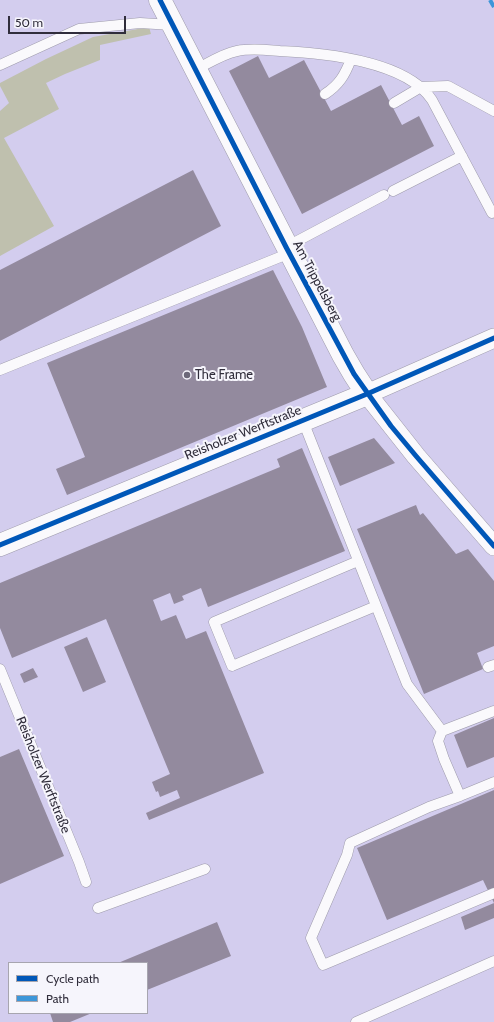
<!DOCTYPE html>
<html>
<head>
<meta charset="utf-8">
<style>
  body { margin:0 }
  #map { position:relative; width:494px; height:1022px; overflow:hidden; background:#dbd7ec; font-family:Cabin,sans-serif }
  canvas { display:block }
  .legend { position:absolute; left:8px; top:962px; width:140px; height:52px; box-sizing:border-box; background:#f6f5fc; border:1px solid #a7a5af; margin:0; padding:5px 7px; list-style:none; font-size:12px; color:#302d3b }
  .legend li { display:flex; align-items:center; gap:8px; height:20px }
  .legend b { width:20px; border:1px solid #a7a5af }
  .scale { position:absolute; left:8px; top:16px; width:118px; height:18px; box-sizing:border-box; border:2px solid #302d3b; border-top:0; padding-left:5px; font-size:12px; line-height:14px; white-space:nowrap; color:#302d3b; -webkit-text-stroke:3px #f6f5fc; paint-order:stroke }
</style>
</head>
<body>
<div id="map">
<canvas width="494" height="1022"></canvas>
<ul class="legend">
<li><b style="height:5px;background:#0057b8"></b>Cycle path</li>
<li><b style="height:5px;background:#3d96d9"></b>Path</li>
</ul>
<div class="scale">50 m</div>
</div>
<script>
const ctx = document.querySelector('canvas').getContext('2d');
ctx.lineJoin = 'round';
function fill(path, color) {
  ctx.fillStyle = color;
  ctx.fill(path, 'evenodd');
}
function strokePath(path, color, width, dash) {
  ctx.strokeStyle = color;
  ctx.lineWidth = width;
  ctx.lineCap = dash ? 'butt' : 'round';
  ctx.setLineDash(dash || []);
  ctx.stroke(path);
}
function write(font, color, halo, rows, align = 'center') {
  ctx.font = font + ' Cabin,sans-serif';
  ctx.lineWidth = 4;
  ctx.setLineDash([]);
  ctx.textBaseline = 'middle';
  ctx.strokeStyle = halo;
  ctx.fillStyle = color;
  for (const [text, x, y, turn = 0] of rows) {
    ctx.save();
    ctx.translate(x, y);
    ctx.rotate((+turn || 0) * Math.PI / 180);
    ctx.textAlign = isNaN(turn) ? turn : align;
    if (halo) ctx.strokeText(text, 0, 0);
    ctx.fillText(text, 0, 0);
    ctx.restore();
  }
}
fill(new Path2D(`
  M0,0H152L355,391L0,537Z
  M169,0H494V537L368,388Z
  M366,405L494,557V1022H0V556ZM9,963H147V1013H9Z`), '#d3cdee');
fill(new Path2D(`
  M149,27L151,34L100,45V60L65,74L46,83L59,109L4,138L54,226L0,256V111L9,103L0,86V83L46,59L93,37Z`), '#bfc0ae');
fill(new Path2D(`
  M258,56L269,78L304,60L331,111L381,85L402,125L419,116L434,146L302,214L229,71Z
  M193,170L221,226L0,341V270Z
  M273,270L302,327L327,387L67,495L56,469L85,457L47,363Z
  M374,438L395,463L340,486L328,457Z
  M302,448L345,551L208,607L201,588L182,596L184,600L174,604L170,593L153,600L161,621L176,615L186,639L206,631L264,773L149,820L146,813L180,798L177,790L160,797L158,791L156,792L152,782L170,774L106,619L12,658L0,628V583L280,467L277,459Z
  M416,505L420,515L423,513L456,554L468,549L494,581V646L477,653L483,669L424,694L357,529Z
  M87,637L106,682L83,692L64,647Z
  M33,668L38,677L24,683L20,674Z
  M494,718V757L467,768L454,735Z
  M19,749L64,856L0,884V757Z
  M494,790V918L465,930L461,917L494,903L483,880L387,920L357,848Z
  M217,922L231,956L147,990V963H118Z
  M50,1013H92L70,1022H53Z`), '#938a9e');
const lane = new Path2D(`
  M0,65L79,29L140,23L172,25
  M195,70C209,63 222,54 237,51C251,48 266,50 280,51C324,53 406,61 432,100L492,213
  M325,94C339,85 345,75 351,59
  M394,103L421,87L448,86L494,111
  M393,191L462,156
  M286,247L384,195
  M0,370L290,253
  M303,421L407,684L442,731
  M358,561L214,622L232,666L376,606
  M488,667L494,665
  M0,669L79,862L86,882
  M494,711L442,731L438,741L444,759L460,796L494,782
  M460,796L429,807L350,843L347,855L311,938L323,965L494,893
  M98,908L205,869
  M356,1022L494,961`);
const street = new Path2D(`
  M494,338L367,394L416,456L494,546`);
const secondary = new Path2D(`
  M0,545L367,394L354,374L343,355L160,0`);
strokePath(lane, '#9e9bab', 11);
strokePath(street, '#9e9bab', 20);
strokePath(secondary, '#9e9bab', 23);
strokePath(lane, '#faf9fc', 10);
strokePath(street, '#faf9fc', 19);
strokePath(secondary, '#faf9fc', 22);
strokePath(new Path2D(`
  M490,0L494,7`), '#3d96d9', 4, [8, 4]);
strokePath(new Path2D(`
  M160,0L286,247L354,374L391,426L416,456L494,546
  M0,545L367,394L494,338`), '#0057b8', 5);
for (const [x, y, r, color] of [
  [187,375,4,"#6c6879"]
]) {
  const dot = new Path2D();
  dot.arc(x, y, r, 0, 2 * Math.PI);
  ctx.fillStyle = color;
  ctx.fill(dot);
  strokePath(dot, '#f6f5fc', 1.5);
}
write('13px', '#302d3b', '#f6f5fc', [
  ["Am Trippelsberg",317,281,62],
  ["Reisholzer Werftstraße",243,433,-22],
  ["Reisholzer Werftstraße",43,775,68]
]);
write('13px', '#302d3b', '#f6f5fc', [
  ["The Frame",195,375]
], 'left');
</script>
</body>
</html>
